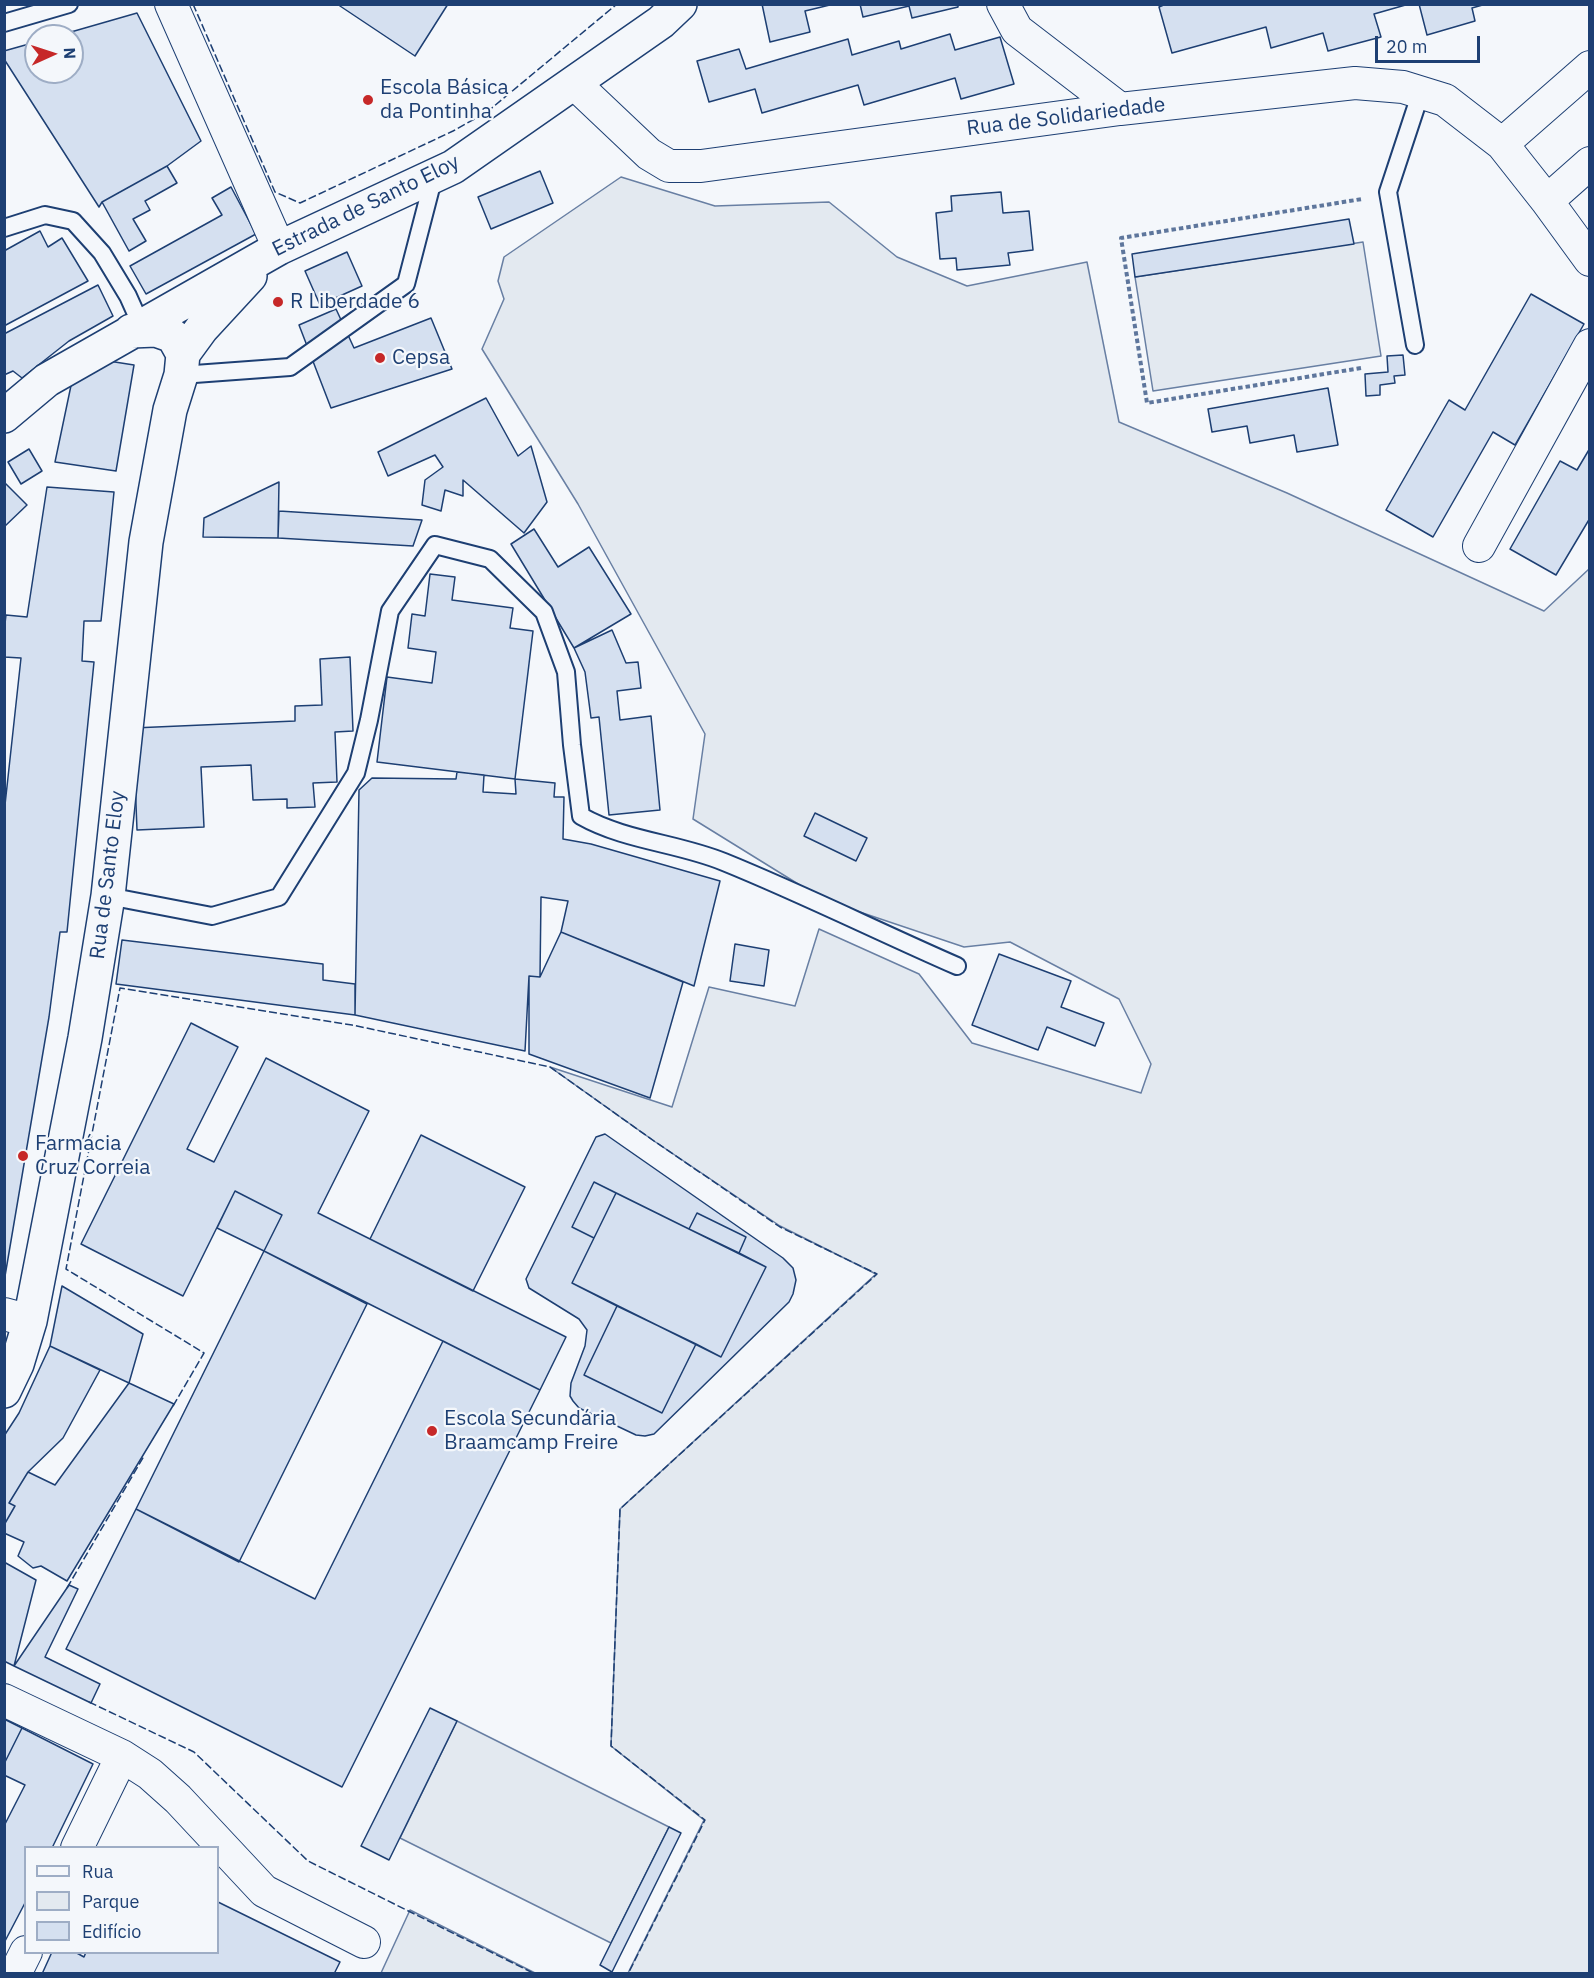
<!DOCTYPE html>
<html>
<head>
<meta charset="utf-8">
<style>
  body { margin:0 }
  #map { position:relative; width:1594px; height:1978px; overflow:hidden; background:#f4f7fb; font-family:"IBM Plex Sans",sans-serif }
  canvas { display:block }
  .frame { position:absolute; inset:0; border:6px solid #1d3f73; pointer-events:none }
  .legend { position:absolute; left:24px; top:1846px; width:195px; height:108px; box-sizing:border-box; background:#f4f7fb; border:2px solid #9eadc5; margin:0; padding:8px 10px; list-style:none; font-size:18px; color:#1d3f73 }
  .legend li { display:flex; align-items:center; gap:12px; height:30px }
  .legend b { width:30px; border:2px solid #9eadc5 }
  .north { position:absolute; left:24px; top:24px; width:60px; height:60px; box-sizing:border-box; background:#f4f7fb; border:2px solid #9eadc5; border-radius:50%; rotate:87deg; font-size:16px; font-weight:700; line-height:24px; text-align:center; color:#1d3f73 }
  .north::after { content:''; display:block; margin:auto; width:21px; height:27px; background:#c62828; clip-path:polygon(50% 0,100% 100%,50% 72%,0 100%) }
  .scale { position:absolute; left:1375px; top:36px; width:105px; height:27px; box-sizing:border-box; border:3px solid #1d3f73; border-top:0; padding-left:8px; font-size:18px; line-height:21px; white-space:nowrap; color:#1d3f73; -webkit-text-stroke:4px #f4f7fb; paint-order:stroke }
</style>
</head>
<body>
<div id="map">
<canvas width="1594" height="1978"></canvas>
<div class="frame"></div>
<ul class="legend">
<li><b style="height:8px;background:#f4f7fb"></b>Rua</li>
<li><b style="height:16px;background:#e3e9f0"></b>Parque</li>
<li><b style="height:16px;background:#d5e0f0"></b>Edifício</li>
</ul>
<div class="north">N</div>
<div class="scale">20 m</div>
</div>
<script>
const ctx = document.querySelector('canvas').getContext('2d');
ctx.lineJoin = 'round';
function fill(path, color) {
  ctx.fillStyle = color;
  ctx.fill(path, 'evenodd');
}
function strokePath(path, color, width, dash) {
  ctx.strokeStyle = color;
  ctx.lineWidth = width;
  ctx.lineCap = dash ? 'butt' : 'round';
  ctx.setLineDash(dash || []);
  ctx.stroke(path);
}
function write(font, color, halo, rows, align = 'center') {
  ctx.font = font + ' "IBM Plex Sans",sans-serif';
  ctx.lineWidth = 4.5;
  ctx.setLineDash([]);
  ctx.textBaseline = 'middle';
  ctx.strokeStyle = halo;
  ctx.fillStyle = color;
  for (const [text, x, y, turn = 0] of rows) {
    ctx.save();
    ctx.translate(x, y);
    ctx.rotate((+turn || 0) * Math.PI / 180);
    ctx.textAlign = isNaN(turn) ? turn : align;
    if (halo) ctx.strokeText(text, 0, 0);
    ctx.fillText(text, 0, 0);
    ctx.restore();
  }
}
const green = new Path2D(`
  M621,177L715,206L829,202L897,257L967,286L1087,262L1119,422L1287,493L1544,611L1589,569V1973H628L704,1820L611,1746L620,1509L876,1274L780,1226L654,1141L550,1067L672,1107L709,987L795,1006L819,929L919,974L972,1043L1141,1093L1151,1064L1119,999L1010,942L964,947L824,900L693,819L705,734L578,504L482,349L504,299L498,281L504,257Z
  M1363,242L1381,356L1153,391L1135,277Z
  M457,1721L669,1827L611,1943L400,1838Z
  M410,1910L535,1973H381Z`);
fill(green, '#e3e9f0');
strokePath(green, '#687fa3', 1.5);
const building = new Path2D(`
  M337,4H448L415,56Z
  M762,4H834L805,11L810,32L770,42Z
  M860,4H958V7L912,18L909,6L863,17Z
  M1166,4H1409L1374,14L1381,37L1328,51L1323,33L1271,48L1266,27L1172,53L1159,7Z
  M1419,4H1486L1472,8L1475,21L1427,35Z
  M137,13L201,141L167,166L102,202L99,207L4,59V51L36,42V72H72V36H57Z
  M950,34L955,50L1000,37L1014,84L961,99L955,78L864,105L858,85L762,113L755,89L709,102L697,61L739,49L746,69L848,39L852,55L899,41L901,49Z
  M167,166L177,183L145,201L150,210L133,219L146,241L129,251L102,202Z
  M540,171L553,203L491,229L478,197Z
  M231,187L256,234L146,294L130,266L222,215L212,198Z
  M1001,192L1003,213L1029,211L1033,250L1008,253L1010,265L957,270L956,258L940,259L936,213L952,211L951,196Z
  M1349,219L1354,244L1135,277L1132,254Z
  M40,231L48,247L62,238L88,281L4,326V251Z
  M347,252L362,286L320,305L305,271Z
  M98,285L113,316L69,341L22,378L13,371L4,375V334Z
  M1531,294L1584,324L1515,445L1493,432L1433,537L1386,510L1449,400L1465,410Z
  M336,309L354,348L431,318L452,369L331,408L299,325Z
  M1403,355L1405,375L1394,376L1395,383L1380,385V395L1366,396L1365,374L1388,372L1387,356Z
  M102,360L134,365L116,471L55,462L73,376Z
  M1328,388L1338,445L1297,452L1294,435L1250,443L1247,426L1212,432L1208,409Z
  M486,398L518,456L531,446L547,502L524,533L463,480V496L445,490L441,511L422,505L425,480L443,467L435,455L388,476L378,452Z
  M1590,448V518L1556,575L1510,549L1560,461L1577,470Z
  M29,449L42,471L21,484L8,462Z
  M4,482L27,505L4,527Z
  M279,482L278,538L203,537L204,518Z
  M47,487L114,492L101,621H84L82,661L94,662L67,932H60L49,1017L4,1282V814L21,658L4,657V632L6,615L27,617Z
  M279,511L422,520L413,546L278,538Z
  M534,529L558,567L589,547L631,614L574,648L511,544Z
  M430,574L455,577L452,600L513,608L510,628L533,631L515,779L377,762L387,677L432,683L436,652L408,648L412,614L425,616Z
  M612,630L626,663L638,662L641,688L617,691L620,720L651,716L660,810L609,815L599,717L591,718L585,672L574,648Z
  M350,657L353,731L335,732L337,782L313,783L315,807L287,808V799L253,800L251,765L201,767L204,827L137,830L133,728L295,721V706L322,705L320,659Z
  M457,772L484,775L483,792L516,794L515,779L555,783L554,797H564L563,839L591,844L720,881L694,986L561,932L568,901L541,897L540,977L529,976L525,1051L355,1015L359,790L372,778L456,779Z
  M815,813L867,838L856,861L804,836Z
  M561,932L683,982L650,1098L529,1054V976L540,977Z
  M122,940L323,964V980L355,984V1015L116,984Z
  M735,944L769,950L764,986L730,981Z
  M999,954L1071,981L1061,1007L1104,1023L1095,1046L1047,1027L1038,1050L972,1025Z
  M191,1023L238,1047L187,1149L214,1162L266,1058L369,1111L318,1213L566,1337L540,1390L264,1251L282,1215L235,1191L183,1296L81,1244Z
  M605,1134L783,1258L793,1268L796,1280L793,1294L789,1302L654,1434L645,1436L636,1435L579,1408L573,1401L570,1396L571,1383L585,1346L587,1330L579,1319L529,1288L526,1279L596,1137ZM594,1182L689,1229L697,1213L746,1237L739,1253L766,1267L721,1357L696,1344L662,1413L584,1375L617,1306L572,1283L594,1238L572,1227Z
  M421,1135L525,1187L473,1291L370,1239Z
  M594,1182L616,1193L594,1238L572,1227Z
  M235,1191L282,1215L264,1251L217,1228Z
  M616,1193L766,1267L721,1357L572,1283Z
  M697,1213L746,1237L739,1253L689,1229Z
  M264,1251L367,1304L239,1562L136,1509Z
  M62,1286L143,1334L129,1383L50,1346Z
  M617,1306L696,1344L662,1413L584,1375Z
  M443,1341L540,1390L342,1787L66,1649L136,1509L315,1599Z
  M50,1346L100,1370L63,1438L28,1472L9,1503L15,1506L4,1525V1436L19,1413Z
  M129,1383L174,1404L67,1581L41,1566L33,1568L18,1556L24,1542L4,1533V1525L15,1506L9,1503L28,1472L55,1485Z
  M4,1562L36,1580L14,1666L4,1661Z
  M69,1585L78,1589L45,1657L100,1684L91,1703L14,1666Z
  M430,1708L457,1721L389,1860L361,1846Z
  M4,1719L22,1728L4,1764Z
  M22,1728L93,1764L52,1848H26V1901L4,1943V1826L25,1785L4,1775V1764Z
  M669,1827L681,1833L612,1972L600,1965Z
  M218,1902L340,1962L334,1974H42L52,1952H75L84,1957L86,1952H218Z`);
fill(building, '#d5e0f0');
strokePath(building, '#1d3f73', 1.5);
const service = new Path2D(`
  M4,23L69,4
  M4,228L45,215L73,221L102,253L128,296L141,325
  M1415,345L1388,192L1421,92
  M181,375L290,367L406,284L434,176
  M108,896L212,916L279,897L356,773L369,720L390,611L435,545L490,559L544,612L566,672L572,745L581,816C625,841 678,843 724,862C803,894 879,932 957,966`);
const minor = new Path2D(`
  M171,4L279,248
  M1003,4L1017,30L1120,109
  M574,83L649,154L669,166H701L1120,109L1355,83L1403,87L1445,100L1502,144L1547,201L1590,260
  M1502,144L1590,67
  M1547,201L1590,163
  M1479,546L1590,345
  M4,1314L30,1321
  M4,1700L122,1756L150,1774L178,1799L264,1891L364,1942
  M77,1848L122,1756
  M15,1974L26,1952`);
const secondary = new Path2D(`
  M183,354L202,328L250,276
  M4,416L47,380L279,248L453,167L661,22L680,4
  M4,1391L17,1364L30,1321L85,1038L108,896L146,542L170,410L181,375L183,354L173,336L156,330L131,331`);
strokePath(service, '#1d3f73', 20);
strokePath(minor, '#1d3f73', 34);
strokePath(secondary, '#1d3f73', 36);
strokePath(new Path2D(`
  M1361,368L1147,403L1121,238L1362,199`), '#5e769c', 4, [4.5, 3]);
strokePath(service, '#f4f7fb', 16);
strokePath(minor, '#f4f7fb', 32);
strokePath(secondary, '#f4f7fb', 33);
strokePath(new Path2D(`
  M193,4L275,192L300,203L453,131L487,112L617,4
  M173,1406L204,1353L66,1269L120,988L352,1025L550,1067L654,1141L780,1227L877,1274L620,1509L611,1746L705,1820L628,1974
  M67,1588L144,1456
  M89,1702L194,1752L308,1861L535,1974`), '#1d3f73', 1.5, [8, 3]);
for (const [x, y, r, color] of [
  [368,100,6,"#c62828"],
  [278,302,6,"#c62828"],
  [380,358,6,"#c62828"],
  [23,1156,6,"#c62828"],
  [432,1431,6,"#c62828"]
]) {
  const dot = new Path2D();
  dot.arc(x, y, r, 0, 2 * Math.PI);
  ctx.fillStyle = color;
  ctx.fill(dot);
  strokePath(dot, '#f4f7fb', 2);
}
write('21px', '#1d3f73', '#f4f7fb', [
  ["Escola Básica",380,88],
  ["da Pontinha",380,112],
  ["R Liberdade 6",290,302],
  ["Cepsa",392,358],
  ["Farmácia",35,1144],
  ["Cruz Correia",35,1168],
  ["Escola Secundária",444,1419],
  ["Braamcamp Freire",444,1443]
], 'left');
write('21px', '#1d3f73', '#f4f7fb', [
  ["Rua de Solidariedade",1066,117,-7],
  ["Estrada de Santo Eloy",366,206,-26],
  ["Rua de Santo Eloy",108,875,-83]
]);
</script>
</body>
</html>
